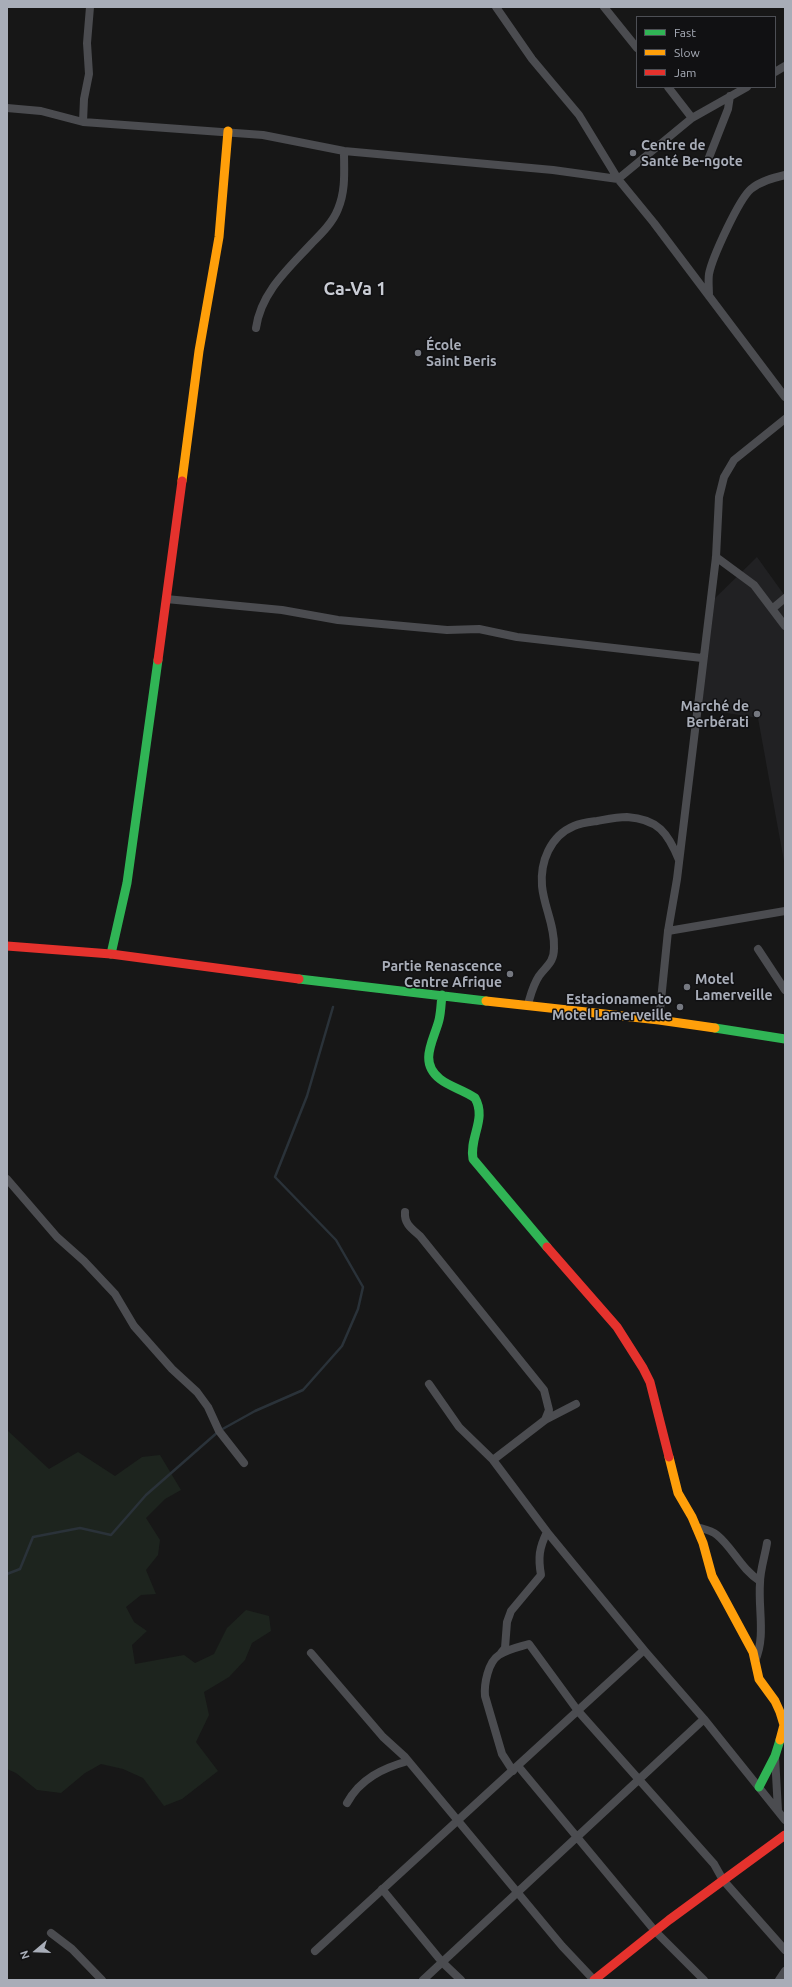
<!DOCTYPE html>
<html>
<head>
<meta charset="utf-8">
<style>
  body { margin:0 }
  #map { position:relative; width:792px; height:1987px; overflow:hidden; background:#171717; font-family:Ubuntu,sans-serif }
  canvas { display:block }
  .frame { position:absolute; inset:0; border:8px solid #a8adb8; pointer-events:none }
  .legend { position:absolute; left:636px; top:16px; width:140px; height:72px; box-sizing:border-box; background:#111113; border:1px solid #4d4f55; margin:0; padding:5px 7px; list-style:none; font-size:12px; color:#a8adb8 }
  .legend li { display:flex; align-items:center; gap:8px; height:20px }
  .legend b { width:20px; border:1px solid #4d4f55 }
  .north { position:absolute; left:16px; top:1931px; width:40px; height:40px; -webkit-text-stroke:3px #111113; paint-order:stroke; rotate:251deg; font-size:11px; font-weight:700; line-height:16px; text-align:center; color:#a8adb8 }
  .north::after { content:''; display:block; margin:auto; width:14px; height:18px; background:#a8adb8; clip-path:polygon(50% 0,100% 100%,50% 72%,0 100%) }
</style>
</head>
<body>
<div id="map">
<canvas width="792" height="1987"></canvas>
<div class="frame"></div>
<ul class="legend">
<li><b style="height:5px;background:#30b455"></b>Fast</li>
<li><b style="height:5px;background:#ff9f0a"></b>Slow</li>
<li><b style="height:5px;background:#e5322d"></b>Jam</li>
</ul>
<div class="north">N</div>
</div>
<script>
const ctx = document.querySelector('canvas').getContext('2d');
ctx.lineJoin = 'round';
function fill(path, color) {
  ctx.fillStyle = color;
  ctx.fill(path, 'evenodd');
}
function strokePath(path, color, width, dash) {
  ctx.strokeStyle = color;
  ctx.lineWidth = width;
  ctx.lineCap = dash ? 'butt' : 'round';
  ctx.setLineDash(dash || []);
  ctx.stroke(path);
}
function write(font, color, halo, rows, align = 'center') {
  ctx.font = font + ' Ubuntu,sans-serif';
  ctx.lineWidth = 3;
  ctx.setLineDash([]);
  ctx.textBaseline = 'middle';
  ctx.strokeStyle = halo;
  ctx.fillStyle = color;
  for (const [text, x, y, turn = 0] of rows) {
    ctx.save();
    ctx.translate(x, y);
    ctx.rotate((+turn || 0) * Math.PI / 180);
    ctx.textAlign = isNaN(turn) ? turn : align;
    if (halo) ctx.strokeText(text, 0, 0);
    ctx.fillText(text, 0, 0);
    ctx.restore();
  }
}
fill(new Path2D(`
  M757,557L785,596V867L758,718L702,709L710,603Z`), '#212123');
fill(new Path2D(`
  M7,1430L49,1469L78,1452L115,1476L142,1457L160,1455L181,1490L165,1499L146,1518L160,1540L158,1555L146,1570L156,1594L141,1595L126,1607L134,1622L147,1631L132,1645L135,1664L184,1655L195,1663L214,1654L227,1628L246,1610L269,1616L271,1631L252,1643L245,1660L229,1677L204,1692L209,1715L196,1742L218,1771L182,1799L164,1806L143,1778L123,1769L101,1764L85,1773L61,1793L37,1790L16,1773L7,1769Z`), '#1d241e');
strokePath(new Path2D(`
  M7,1574L20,1569L33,1537L80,1528L111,1535L146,1495L219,1431L255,1411L303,1390L342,1346L358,1309L363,1287L336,1240L275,1177L307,1096L333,1007`), '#2a3239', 2.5);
strokePath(new Path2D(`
  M496,7L532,59L579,115L618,179L654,223L785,397
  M604,7L637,48
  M775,72L785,66
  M668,87L692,118
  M7,108L41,111L83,122L263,135L344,151L553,170L618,179L692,118L747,87
  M83,122L84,99L89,74L87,43L90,7
  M708,160L728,109L730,96
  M709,296C709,289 708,281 709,274C712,258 739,199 751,189C761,181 773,178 785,175
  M256,328C261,292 289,268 312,243C322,233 333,222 338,209C346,190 344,171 344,151
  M716,557L754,585L785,626
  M166,599L282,610L338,620L447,630L479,629L517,637L702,658
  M772,609L785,598
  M668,931L785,911
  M758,949L785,990
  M528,1004C531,994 533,985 539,976C546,966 554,963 554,948C555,926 544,907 542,886C540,862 550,836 574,826C581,823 590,822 597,821C608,819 617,817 627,817C658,819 668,833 679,860
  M659,1020L668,931L677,879L716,557L719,497L724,477L734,460L785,419
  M7,1179L57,1237L84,1261L115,1294L134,1326L172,1369L197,1392L208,1407L219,1431L244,1463
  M405,1212C404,1224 412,1229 420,1236L544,1390L549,1410L545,1420
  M429,1384L459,1427L493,1460L547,1532L644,1650L704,1719L785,1820
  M493,1460L545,1420L576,1404
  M696,1527C703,1529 711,1530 717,1535C733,1548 741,1569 760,1581
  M311,1653L383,1737L405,1757L562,1946L594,1980
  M501,1653L505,1648L507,1622L511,1611L541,1575C538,1558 539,1548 547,1532
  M755,1661C766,1637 758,1609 760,1583C760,1570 765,1556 767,1543
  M775,1756L778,1811
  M518,1766L655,1931L704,1980
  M513,1771L502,1754L485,1696C484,1684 488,1662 499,1655C508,1649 519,1647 529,1644L578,1711L714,1864L723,1880L785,1950
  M347,1803C360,1779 383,1768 408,1761
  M382,1889L442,1962L461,1980
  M51,1933L72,1949L102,1980
  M315,1951L644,1650
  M423,1980L704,1719
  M779,1980L785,1971`), '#4b4c50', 8);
strokePath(new Path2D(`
  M111,954L127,883L158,660
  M299,979L486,1001
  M442,995C441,1003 441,1012 439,1020C434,1040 418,1062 440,1079C450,1087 464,1090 475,1098C487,1119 469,1137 473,1159L547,1247
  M715,1028L785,1039
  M759,1787L775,1756L780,1740`), '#30b455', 9);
strokePath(new Path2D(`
  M182,481L199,351L219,237L228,131
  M486,1001L659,1020L715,1028
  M669,1457L678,1493L692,1517L703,1543L712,1576L753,1652L759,1679L775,1701L780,1712L784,1725L780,1740`), '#ff9f0a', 9);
strokePath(new Path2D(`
  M158,660L182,481
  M7,946L111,954L299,979
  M547,1247L617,1327L643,1368L650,1382L669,1457
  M594,1980L669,1920L785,1835`), '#e5322d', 9);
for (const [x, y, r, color] of [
  [633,153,4,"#757880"],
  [418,353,4,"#757880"],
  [757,714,4,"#757880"],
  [510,974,4,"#757880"],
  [687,987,4,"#757880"],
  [680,1007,4,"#757880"]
]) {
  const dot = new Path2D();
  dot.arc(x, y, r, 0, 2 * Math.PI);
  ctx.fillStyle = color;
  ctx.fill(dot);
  strokePath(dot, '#111113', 1.5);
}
write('bold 14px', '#a8adb8', '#111113', [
  ["Centre de",641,145],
  ["Santé Be-ngote",641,161],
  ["École",426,345],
  ["Saint Beris",426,361],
  ["Marché de",749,706,"right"],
  ["Berbérati",749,722,"right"],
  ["Partie Renascence",502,966,"right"],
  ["Centre Afrique",502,982,"right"],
  ["Motel",695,979],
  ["Lamerveille",695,995],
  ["Estacionamento",672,999,"right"],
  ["Motel Lamerveille",672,1015,"right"]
], 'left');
write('bold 18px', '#c9ccd4', '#111113', [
  ["Ca-Va 1",355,289]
]);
</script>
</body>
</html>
